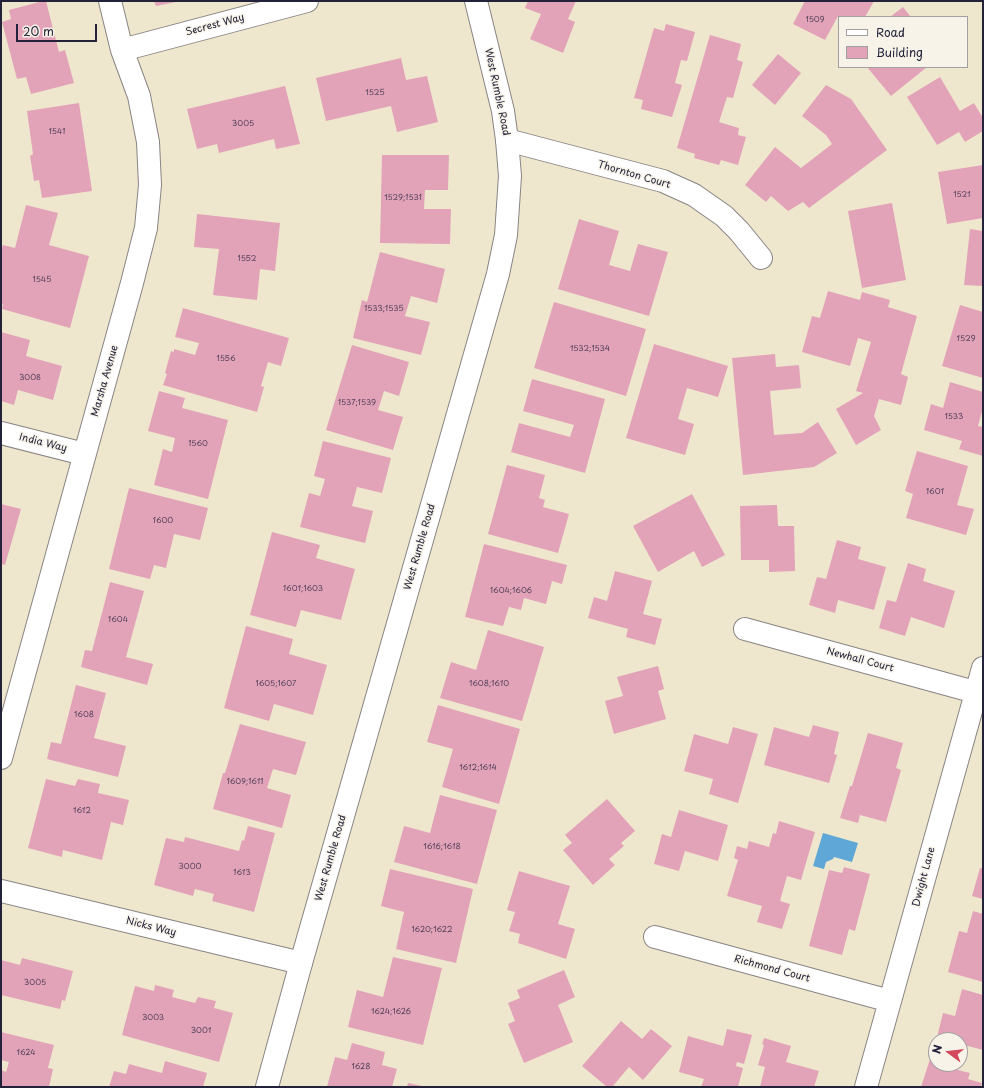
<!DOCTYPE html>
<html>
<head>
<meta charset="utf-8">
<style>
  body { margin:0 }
  #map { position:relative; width:984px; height:1088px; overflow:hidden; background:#efe7cd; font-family:"Playpen Sans",sans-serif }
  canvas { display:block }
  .frame { position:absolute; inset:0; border:2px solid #22223b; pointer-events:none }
  .legend { position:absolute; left:838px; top:16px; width:130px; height:52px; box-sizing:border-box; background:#f7f3e8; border:1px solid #a29fa3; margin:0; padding:5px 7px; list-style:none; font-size:12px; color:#22223b }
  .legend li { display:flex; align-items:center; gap:8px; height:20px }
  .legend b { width:20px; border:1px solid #a29fa3 }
  .north { position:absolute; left:928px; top:1032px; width:40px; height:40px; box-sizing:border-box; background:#f7f3e8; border:1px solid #a29fa3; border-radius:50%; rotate:285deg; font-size:11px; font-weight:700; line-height:16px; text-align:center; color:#22223b }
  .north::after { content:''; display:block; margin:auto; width:14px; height:18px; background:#d1495b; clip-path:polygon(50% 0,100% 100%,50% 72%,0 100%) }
  .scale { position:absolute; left:16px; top:24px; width:81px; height:18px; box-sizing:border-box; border:2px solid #22223b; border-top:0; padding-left:5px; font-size:12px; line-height:14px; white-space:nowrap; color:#22223b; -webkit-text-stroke:3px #f7f3e8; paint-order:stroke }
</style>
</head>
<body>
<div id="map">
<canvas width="984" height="1088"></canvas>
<div class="frame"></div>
<ul class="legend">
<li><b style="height:5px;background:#fff"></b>Road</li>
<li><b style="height:11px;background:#e2a3b8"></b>Building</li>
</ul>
<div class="north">N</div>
<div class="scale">20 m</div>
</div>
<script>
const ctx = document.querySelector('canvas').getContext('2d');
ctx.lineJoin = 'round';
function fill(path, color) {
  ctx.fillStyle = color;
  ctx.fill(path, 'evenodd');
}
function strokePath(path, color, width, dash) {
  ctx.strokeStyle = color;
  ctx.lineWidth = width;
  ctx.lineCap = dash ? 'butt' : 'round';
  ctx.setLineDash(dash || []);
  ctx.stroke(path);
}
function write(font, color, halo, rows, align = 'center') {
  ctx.font = font + ' "Playpen Sans",sans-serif';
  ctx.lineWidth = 3;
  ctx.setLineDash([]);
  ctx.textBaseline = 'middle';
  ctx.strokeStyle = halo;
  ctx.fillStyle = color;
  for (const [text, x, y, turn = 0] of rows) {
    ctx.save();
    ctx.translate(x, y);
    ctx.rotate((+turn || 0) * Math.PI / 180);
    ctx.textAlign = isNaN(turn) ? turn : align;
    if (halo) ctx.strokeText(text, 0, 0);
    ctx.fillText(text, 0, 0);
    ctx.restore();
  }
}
fill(new Path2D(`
  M823,833L858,843L852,862L834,857L833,859L826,862L824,869L813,866Z`), '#5fa7d6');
fill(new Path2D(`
  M43,1H46L59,52L65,50L74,83L31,94L26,77L17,79L2,22L11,19L9,10Z
  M154,1H176V2L156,6Z
  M528,1H576L568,19L575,22L563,53L530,39L541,14L525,8Z
  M805,1H874L865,17H841L838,16L825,40L793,24Z
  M903,7L911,17H890Z
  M666,24L695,32L687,61L681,60L675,83L682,85L672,117L641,109L643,100L634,98L654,28L664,31Z
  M710,35L741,44L737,60L743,62L733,98L727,97L719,122L739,128L738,135L746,137L738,165L721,160L719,165L694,158L695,154L677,148Z
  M778,54L801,73L775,105L752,85Z
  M401,58L406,80L427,76L438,122L397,132L391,106L326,121L316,78Z
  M867,67H927L891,96Z
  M940,77L960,111L974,103L983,118V131L965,142L959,132L937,145L907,97Z
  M826,85L851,99L887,150L809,208L803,202L788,211L771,196L766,202L745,185L775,147L801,168L832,144L826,135L802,116Z
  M285,86L300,144L276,149L274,139L219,153L217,144L197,149L187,109Z
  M79,103L92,191L42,198L39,180L34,181L30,156L33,154L27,111Z
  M382,155H449L448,190H425L424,209H451L450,244L380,243Z
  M983,165V218L947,224L938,172Z
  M892,203L906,280L862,288L848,211Z
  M26,205L58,213L49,245L89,256L70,328L2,309L3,304H1V251L3,245L15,248Z
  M197,214L280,223L275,271L260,269L257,300L213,295L219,249L194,247Z
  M579,219L619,231L609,265L630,271L638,244L668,252L649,316L558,289Z
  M970,229L983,231V286L964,285Z
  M380,252L445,269L437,303L411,296L405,316L430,322L421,355L353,338L362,300L367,302Z
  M828,291L860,300L862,292L890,300L888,307L917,316L901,374L908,377L901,405L879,399L874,416L881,430L856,445L836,409L863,393L856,391L871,342L858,338L850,366L802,352L812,316L820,318Z
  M554,302L646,329L626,396L534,368Z
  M960,305L983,312V378L942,366Z
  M183,308L289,338L281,366L268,362L261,386L264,387L257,412L163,385L167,374L165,373L171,351L174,352V349L195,355L199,343L175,337Z
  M1,332L30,340L26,356L62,366L53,400L18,390L14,405L1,401Z
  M654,344L728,366L718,397L687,388L678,419L694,424L685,455L626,438Z
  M352,345L409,362L399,396L384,391L378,410L403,417L393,450L326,430Z
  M775,354L776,367L799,365L801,388L770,391L774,435L802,433L818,422L837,453L814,467L743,475L732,358Z
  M532,379L605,399L585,473L511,452L519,423L570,437L574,425L523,411Z
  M950,382L983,392V408L978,426L983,427V456L959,449L962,441L924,430L931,404L943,408Z
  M159,391L185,398L182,408L228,420L208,499L154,485L163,449L172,452L175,438L148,431Z
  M323,441L391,458L382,493L357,487L352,506L373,511L365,543L300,527L309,493L320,496L325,479L314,476Z
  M917,451L968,466L957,505L974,509L966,535L906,518L913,494L905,491Z
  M507,465L545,475L539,498L545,500L543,507L569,514L558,553L488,534Z
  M129,488L208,508L200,540L174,534L166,568L154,565L150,579L109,569Z
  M692,494L725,555L702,567L694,551L658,572L633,526Z
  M1,504L21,509L5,565L1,564Z
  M777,505L778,526H794L795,571L769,572V560H741L740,506Z
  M272,532L320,545L316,558L355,569L341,620L301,610L296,627L250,615Z
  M837,540L861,547L858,559L886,567L874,610L838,600L835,613L809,605L817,577L826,579Z
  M484,544L567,565L562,584L552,581L546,604L524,598L521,610L509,607L503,626L465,617Z
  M908,563L926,569L923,581L955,591L944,628L911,617L905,636L879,628L887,600L896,602Z
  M615,571L652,581L643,614L662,619L655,645L626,637L628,629L588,618L594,597L607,601Z
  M110,582L144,591L126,657L153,664L147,685L81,667L85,650L92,651Z
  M246,626L293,639L289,654L327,665L313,715L274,704L269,721L224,708Z
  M488,630L544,647L522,721L440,698L451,662L476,670Z
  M658,666L664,689L658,691L666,719L614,734L605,701L623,696L617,677Z
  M76,685L106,693L94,738L126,746L118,777L47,759L51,742L61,744Z
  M438,705L520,729L499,804L442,787L453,749L427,742Z
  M240,724L306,742L296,775L273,769L267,788L291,795L282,828L213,809L223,773H225Z
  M813,725L839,732L834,754L837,755L829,783L764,765L774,727L809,737Z
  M733,727L758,734L738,803L709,794L713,779L684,771L694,734L728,744Z
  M868,733L903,743L896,768L901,770L886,822L860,815L858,823L840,818L850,786H852Z
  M46,779L75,786L78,779L100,784L98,793L129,800L123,825L111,822L102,860L63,850L62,857L28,848Z
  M440,795L497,810L477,884L394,862L404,826L430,833Z
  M607,799L635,831L621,843L624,846L609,859L615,865L593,885L563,850L572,843L565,835Z
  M679,810L728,825L718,861L685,851L679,871L654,864L662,834L671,837Z
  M779,821L815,832L801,880L787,876L780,901L790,904L782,929L757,922L762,906L727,896L738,860L734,858L737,846L747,849L749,841L769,847L773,833L776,834Z
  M248,826L275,833L254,912L212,901L214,894L195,889L193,896L154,885L166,838L184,842L185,837L239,851L242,840L244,841Z
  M844,867L870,874L855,931L849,929L842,955L809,946L829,870L842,873Z
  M980,868L983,869V899L972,896Z
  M390,869L473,889L456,963L396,949L404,912L381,906Z
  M519,871L570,886L558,924L575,929L566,959L518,943L520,934L509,931L515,912L507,910Z
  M973,911L983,914V982L948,972L959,931L967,933Z
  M393,957L442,968L423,1045L348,1027L357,990L383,997Z
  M22,958L73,971L65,1001L62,1000L60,1009L1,995V960L20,965Z
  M564,970L575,997L558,1005L573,1042L524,1063L508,1024L515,1021L508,1003L520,998L517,990Z
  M155,985L174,990L172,997L195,1003L198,997L216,1001L214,1008L233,1013L219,1062L122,1035L135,986L154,991Z
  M962,989L983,995V1050L960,1044V1040H947L937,1037L943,1013L955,1016Z
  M621,1021L642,1039L651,1029L672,1046L643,1080L629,1067L612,1087H607L582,1066Z
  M727,1029L752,1035L744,1064L737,1062L736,1066L743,1068L738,1087H701L704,1079L679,1072L688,1036L723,1046Z
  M1,1032L54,1045L48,1068L53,1069L49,1087H1V1070L6,1072L9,1062L1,1060Z
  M764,1038L791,1046L786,1062L819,1071L814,1087H760L765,1067L758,1065L764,1045L762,1044Z
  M352,1043L385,1052L382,1065L397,1069L392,1087H327L335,1057L347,1060Z
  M930,1059L936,1060V1064H949L959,1067L958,1070L970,1073L968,1079L982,1083L981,1087H921Z
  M165,1061L207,1073L203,1087H109L114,1071L126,1074L129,1064L162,1073Z
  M408,1083L422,1086V1087H407Z`), '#e2a3b8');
const minor = new Path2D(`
  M122,50L307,1
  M507,140L663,181L694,195L724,216L739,231L761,258
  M1,433L84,454
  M745,629L975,692
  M1,758L132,283L146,228L150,185L148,142L139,96L122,50L110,1
  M1,891L301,963
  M655,937L890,1001
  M866,1087L983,668`);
const tertiary = new Path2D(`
  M267,1087L301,963L498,274L506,235L510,176L507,140L503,111L476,1`);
strokePath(minor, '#888484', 24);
strokePath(tertiary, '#888484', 24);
strokePath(minor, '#fff', 22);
strokePath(tertiary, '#fff', 22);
write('8px', '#52425a', null, [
  ["1509",815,20],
  ["1525",375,93],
  ["3005",243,124],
  ["1541",57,132],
  ["1521",962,195],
  ["1529;1531",403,198],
  ["1552",247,259],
  ["1545",42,280],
  ["1533;1535",384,309],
  ["1529",966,339],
  ["1532;1534",590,349],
  ["1556",226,359],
  ["3008",30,378],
  ["1537;1539",357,403],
  ["1533",954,417],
  ["1560",198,444],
  ["1601",935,492],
  ["1600",163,521],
  ["1601;1603",303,589],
  ["1604;1606",511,591],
  ["1604",118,620],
  ["1605;1607",276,684],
  ["1608;1610",489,684],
  ["1608",84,715],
  ["1612;1614",478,768],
  ["1609;1611",245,782],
  ["1612",82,811],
  ["1616;1618",442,847],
  ["3000",190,867],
  ["1613",242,873],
  ["1620;1622",432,930],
  ["3005",35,983],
  ["1624;1626",391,1012],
  ["3003",153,1018],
  ["3001",201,1031],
  ["1624",26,1053],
  ["1628",361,1067]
]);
write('10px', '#22223b', '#f7f3e8', [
  ["Secrest Way",215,25,-15],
  ["West Rumble Road",497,92,78],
  ["Thornton Court",634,175,16],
  ["Marsha Avenue",105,381,-74],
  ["India Way",43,443,14],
  ["West Rumble Road",420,547,-74],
  ["Newhall Court",860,660,15],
  ["West Rumble Road",331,858,-74],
  ["Dwight Lane",924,877,-75],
  ["Nicks Way",151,927,14],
  ["Richmond Court",772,969,15]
]);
</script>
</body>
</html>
